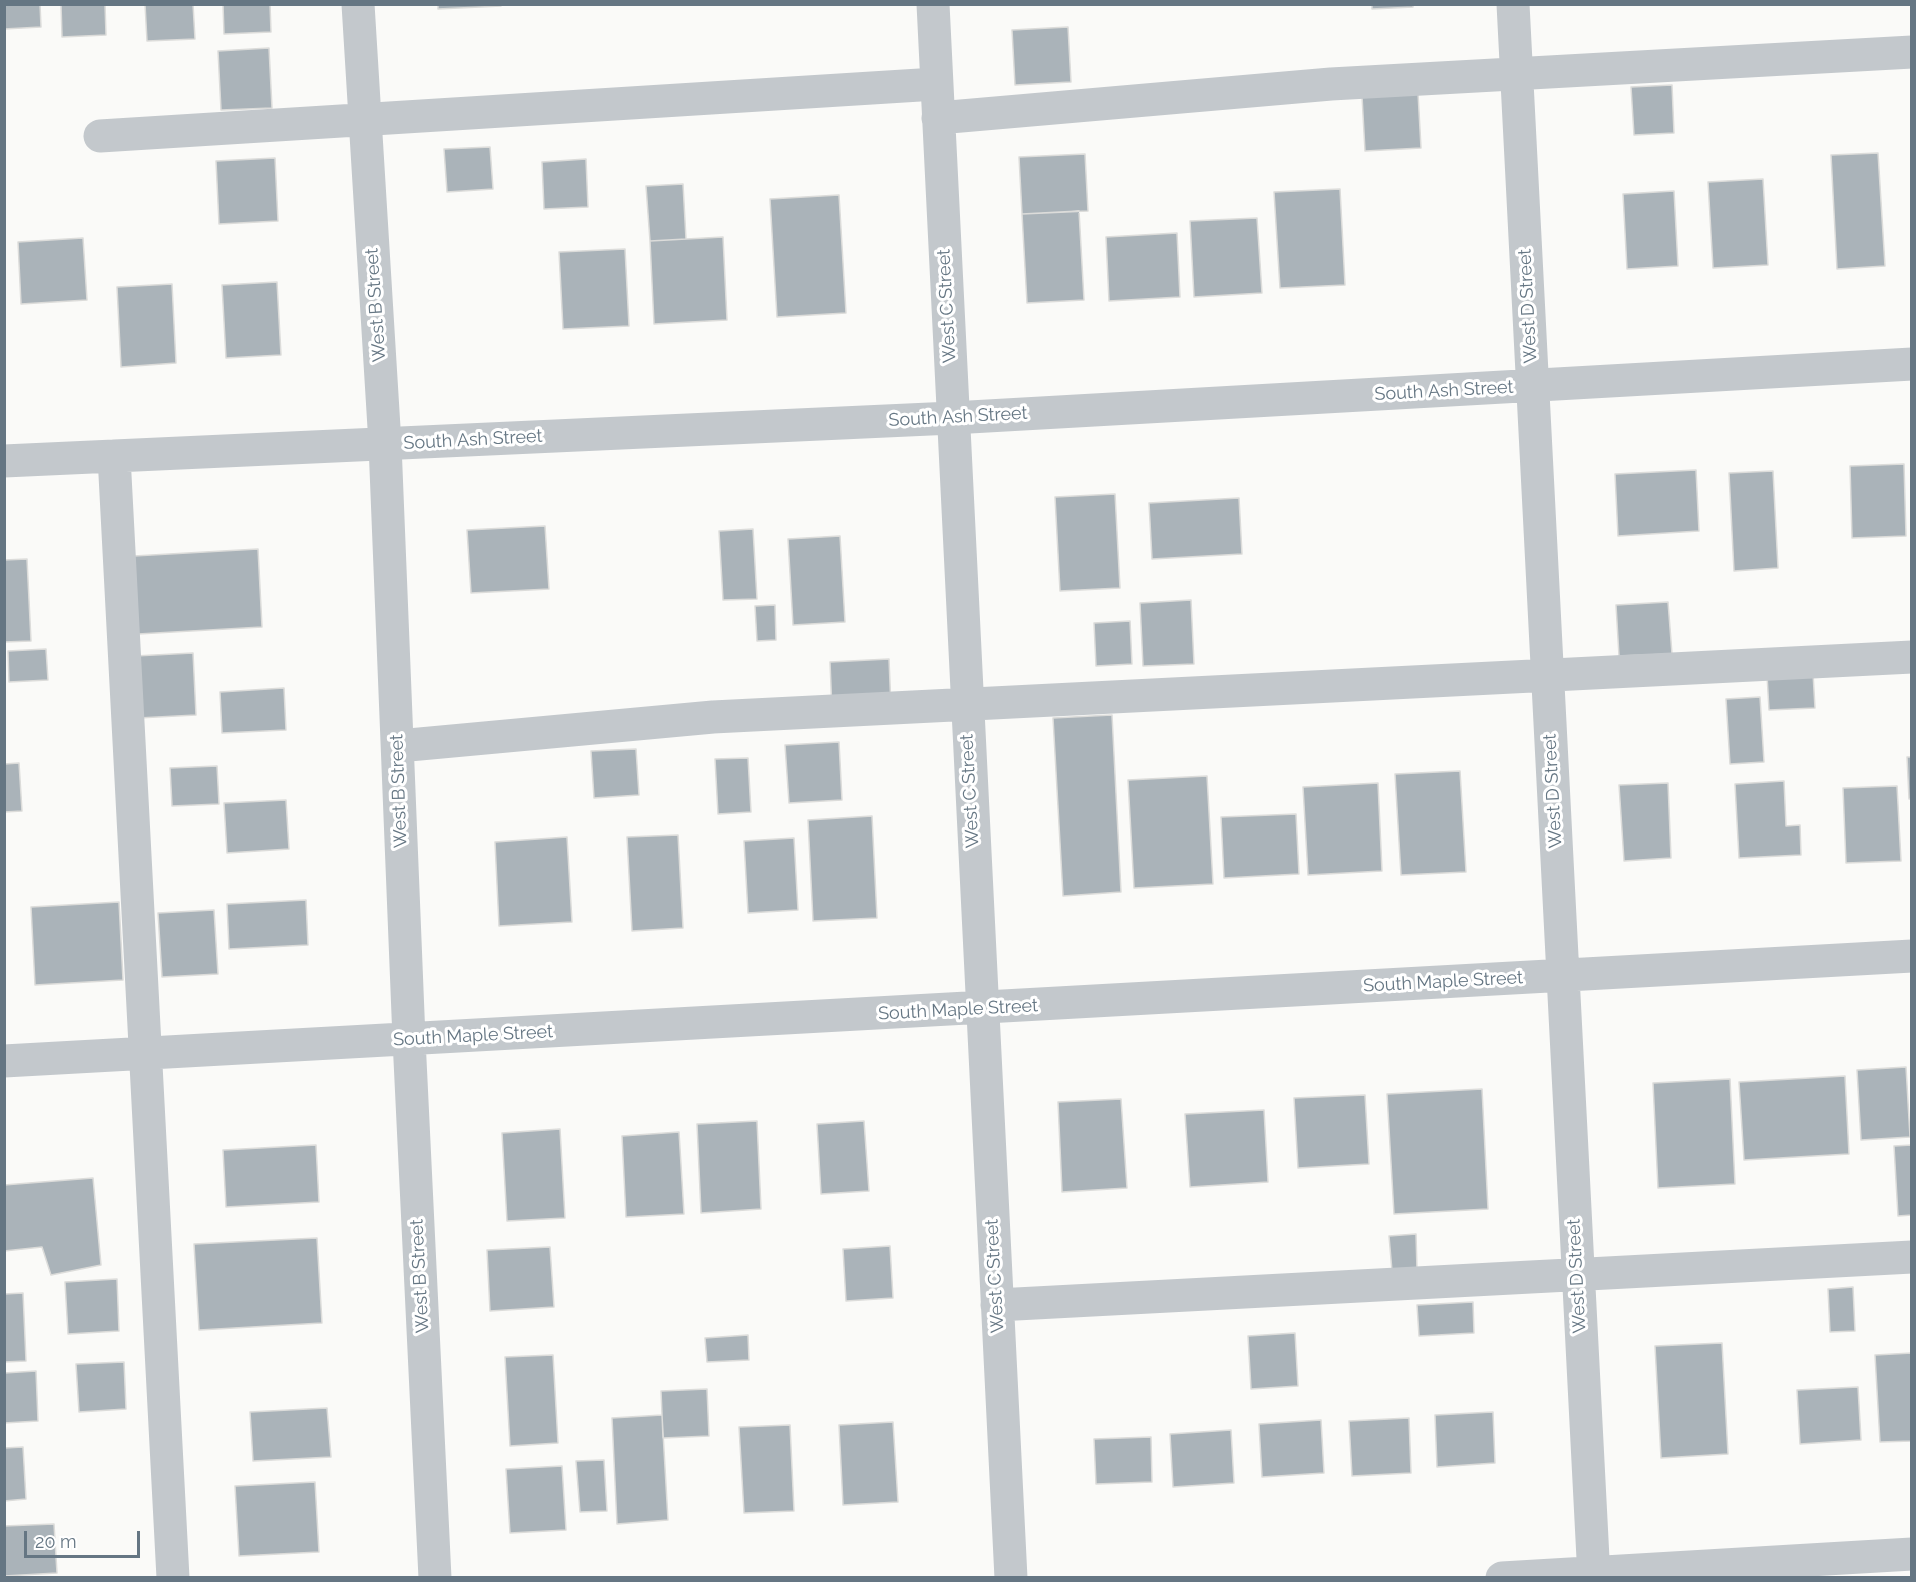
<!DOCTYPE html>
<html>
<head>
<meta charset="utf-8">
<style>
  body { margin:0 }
  #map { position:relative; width:1916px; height:1582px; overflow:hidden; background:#fafaf8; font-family:Raleway,sans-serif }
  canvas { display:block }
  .frame { position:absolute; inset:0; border:6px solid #657683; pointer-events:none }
  .scale { position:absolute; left:24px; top:1531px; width:116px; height:27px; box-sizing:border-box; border:3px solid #657683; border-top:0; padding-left:8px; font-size:18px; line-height:21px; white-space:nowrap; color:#657683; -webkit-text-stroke:4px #fff; paint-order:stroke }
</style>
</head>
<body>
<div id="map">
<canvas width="1916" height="1582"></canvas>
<div class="frame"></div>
<div class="scale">20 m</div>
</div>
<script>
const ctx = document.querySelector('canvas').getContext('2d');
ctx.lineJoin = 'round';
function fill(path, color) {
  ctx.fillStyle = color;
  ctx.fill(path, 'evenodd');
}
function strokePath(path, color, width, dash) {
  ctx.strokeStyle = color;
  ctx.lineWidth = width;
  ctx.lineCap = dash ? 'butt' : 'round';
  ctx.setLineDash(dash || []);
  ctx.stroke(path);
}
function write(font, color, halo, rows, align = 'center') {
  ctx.font = font + ' Raleway,sans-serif';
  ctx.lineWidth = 6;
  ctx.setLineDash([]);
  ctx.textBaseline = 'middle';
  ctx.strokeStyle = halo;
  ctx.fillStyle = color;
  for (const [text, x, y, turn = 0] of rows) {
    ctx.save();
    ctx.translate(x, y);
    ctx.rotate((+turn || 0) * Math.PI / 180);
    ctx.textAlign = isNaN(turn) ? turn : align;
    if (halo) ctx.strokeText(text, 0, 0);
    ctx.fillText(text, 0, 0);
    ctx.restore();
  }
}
const building = new Path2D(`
  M4,4H40L41,27L4,29Z
  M61,4H105L106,35L62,37Z
  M145,4H193L195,39L147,41Z
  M223,4H270L271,32L224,34Z
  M438,4H501V6L438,9Z
  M1372,4H1413V7L1372,9Z
  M1068,27L1071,82L1015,85L1012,30Z
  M269,48L272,108L221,110L218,51Z
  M1672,85L1674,133L1634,135L1631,87Z
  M1418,93L1421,148L1365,151L1362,96Z
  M490,147L493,189L447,192L444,149Z
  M1878,153L1885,266L1837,269L1831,155Z
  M1085,154L1088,211L1022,214L1019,157Z
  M275,158L278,221L219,224L216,161Z
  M586,159L588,207L544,209L542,162Z
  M1763,179L1768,265L1713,268L1708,182Z
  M683,184L686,239L650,241L646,186Z
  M1340,189L1345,285L1280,288L1274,192Z
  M1674,191L1678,266L1627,269L1623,194Z
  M839,195L846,313L777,317L770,199Z
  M1079,211L1084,300L1027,303L1022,214Z
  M1257,218L1262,293L1194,297L1190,221Z
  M1177,233L1180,297L1109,301L1106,237Z
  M723,237L727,320L654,324L650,241Z
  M83,238L87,300L21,304L18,242Z
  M625,249L629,326L563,329L559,252Z
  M277,282L281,355L226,358L222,285Z
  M172,284L176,363L121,367L117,287Z
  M1904,464L1906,536L1852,538L1850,466Z
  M1696,470L1699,531L1618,536L1615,474Z
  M1773,471L1778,568L1734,571L1729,473Z
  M1115,494L1120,588L1060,591L1055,497Z
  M1239,498L1242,554L1152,559L1149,503Z
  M545,526L549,589L471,593L467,530Z
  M753,529L757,599L723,600L719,531Z
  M840,536L845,622L793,625L788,539Z
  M258,549L262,627L138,634L134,556Z
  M27,559L31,641L4,642V560Z
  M1191,600L1194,664L1143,666L1140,603Z
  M1668,602L1672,654L1619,656L1616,605Z
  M775,605L776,640L757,641L755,606Z
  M1130,621L1132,664L1096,666L1094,623Z
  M46,649L48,680L9,682L8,651Z
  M193,653L196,715L138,718L135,656Z
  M889,659L891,708L832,711L830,662Z
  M1813,673L1815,708L1769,710L1767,675Z
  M284,688L286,730L222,733L220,692Z
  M1760,697L1764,762L1730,764L1726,699Z
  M1112,715L1121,892L1063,896L1053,718Z
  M839,742L842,800L789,803L785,745Z
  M636,749L639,795L594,798L591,751Z
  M1907,757H1912V799H1909Z
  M748,758L751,812L718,814L715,759Z
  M19,763L22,811L4,812V764Z
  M217,766L219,804L172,806L170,768Z
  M1460,771L1466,872L1401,875L1395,774Z
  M1207,776L1213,884L1134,888L1128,780Z
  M1784,781L1786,826L1800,825L1801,855L1739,858L1735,784Z
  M1378,783L1382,871L1308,875L1303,787Z
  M1668,783L1671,858L1624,861L1619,785Z
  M1897,786L1901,861L1846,863L1843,788Z
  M286,800L289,849L227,853L224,803Z
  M1296,814L1299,874L1224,878L1221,817Z
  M872,816L877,918L813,921L808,820Z
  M678,835L683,928L632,931L627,837Z
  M567,837L572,922L499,926L495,842Z
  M794,838L798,910L748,913L744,841Z
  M306,900L308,945L229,949L227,904Z
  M119,902L123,980L35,985L31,907Z
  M214,910L218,974L162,977L158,913Z
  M1906,1067L1910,1137L1861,1140L1857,1070Z
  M1845,1076L1849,1154L1744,1160L1739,1082Z
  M1730,1079L1735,1184L1658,1188L1653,1083Z
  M1482,1089L1488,1209L1394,1214L1387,1094Z
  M1365,1095L1369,1164L1298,1168L1294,1098Z
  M1121,1099L1127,1188L1062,1192L1058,1102Z
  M1264,1110L1268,1182L1190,1187L1185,1114Z
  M757,1121L761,1209L701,1213L697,1124Z
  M864,1121L869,1191L821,1194L817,1124Z
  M560,1129L565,1218L507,1221L502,1133Z
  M679,1132L684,1214L626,1217L622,1136Z
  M316,1145L319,1202L226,1207L223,1150Z
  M1912,1145V1215L1898,1216L1894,1146Z
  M93,1178L101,1265L51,1275L42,1247L4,1251V1185Z
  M1416,1234L1417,1270L1392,1271L1389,1236Z
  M317,1238L322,1323L199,1330L194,1244Z
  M890,1246L893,1298L846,1301L843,1249Z
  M550,1247L554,1307L490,1311L487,1250Z
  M117,1279L119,1331L68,1334L65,1282Z
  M1853,1287L1855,1331L1830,1332L1828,1289Z
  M23,1293L26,1361L4,1362V1294Z
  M1473,1302L1474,1333L1419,1336L1417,1305Z
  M1295,1333L1298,1386L1251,1389L1248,1336Z
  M748,1335L749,1360L707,1362L705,1338Z
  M1722,1343L1728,1454L1661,1458L1655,1346Z
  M1912,1353V1441L1880,1442L1875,1355Z
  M553,1355L558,1443L510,1446L505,1357Z
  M124,1362L126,1409L79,1412L76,1364Z
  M36,1371L38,1421L4,1423V1373Z
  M1858,1387L1861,1440L1800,1444L1797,1390Z
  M707,1389L709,1436L663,1438L661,1391Z
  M327,1408L331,1457L253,1461L250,1412Z
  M1493,1412L1495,1463L1437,1467L1435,1415Z
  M662,1415L668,1520L617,1524L612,1418Z
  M1409,1418L1411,1473L1352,1476L1349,1421Z
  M1321,1420L1324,1473L1262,1477L1259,1424Z
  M893,1422L898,1502L843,1505L839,1425Z
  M790,1425L794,1511L744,1513L739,1427Z
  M1231,1430L1234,1483L1173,1487L1170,1434Z
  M1151,1437L1152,1482L1096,1484L1094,1439Z
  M23,1447L26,1499L4,1501V1448Z
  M604,1460L607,1511L580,1512L576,1461Z
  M562,1466L566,1530L510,1533L506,1469Z
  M315,1482L319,1552L239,1556L235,1486Z
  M54,1524L57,1573L4,1576V1526Z`);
fill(building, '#aab3b9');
strokePath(building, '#dcdcda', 1.5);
strokePath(new Path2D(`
  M358,4L385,444L409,1039L435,1578
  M933,4L1011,1578
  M1513,4L1594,1578
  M938,118L1331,84L1912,52
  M100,136L936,84
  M114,456L173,1578
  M4,461L952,418L1912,364
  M398,746L713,717L1912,657
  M4,1061L1912,956
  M997,1305L1912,1257
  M1502,1578L1912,1554`), '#c3c8cc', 33);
write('18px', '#657683', '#fff', [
  ["West B Street",376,305,-94],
  ["West C Street",947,306,-93],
  ["West D Street",1528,306,-93],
  ["South Ash Street",1444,391,-3],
  ["South Ash Street",958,417,-3],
  ["South Ash Street",473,440,-3],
  ["West B Street",399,791,-92],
  ["West C Street",970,791,-93],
  ["West D Street",1553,791,-93],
  ["South Maple Street",1443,982,-3],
  ["South Maple Street",958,1010,-3],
  ["South Maple Street",473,1036,-3],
  ["West B Street",420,1276,-93],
  ["West C Street",995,1276,-93],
  ["West D Street",1577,1276,-93]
]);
</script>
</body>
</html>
